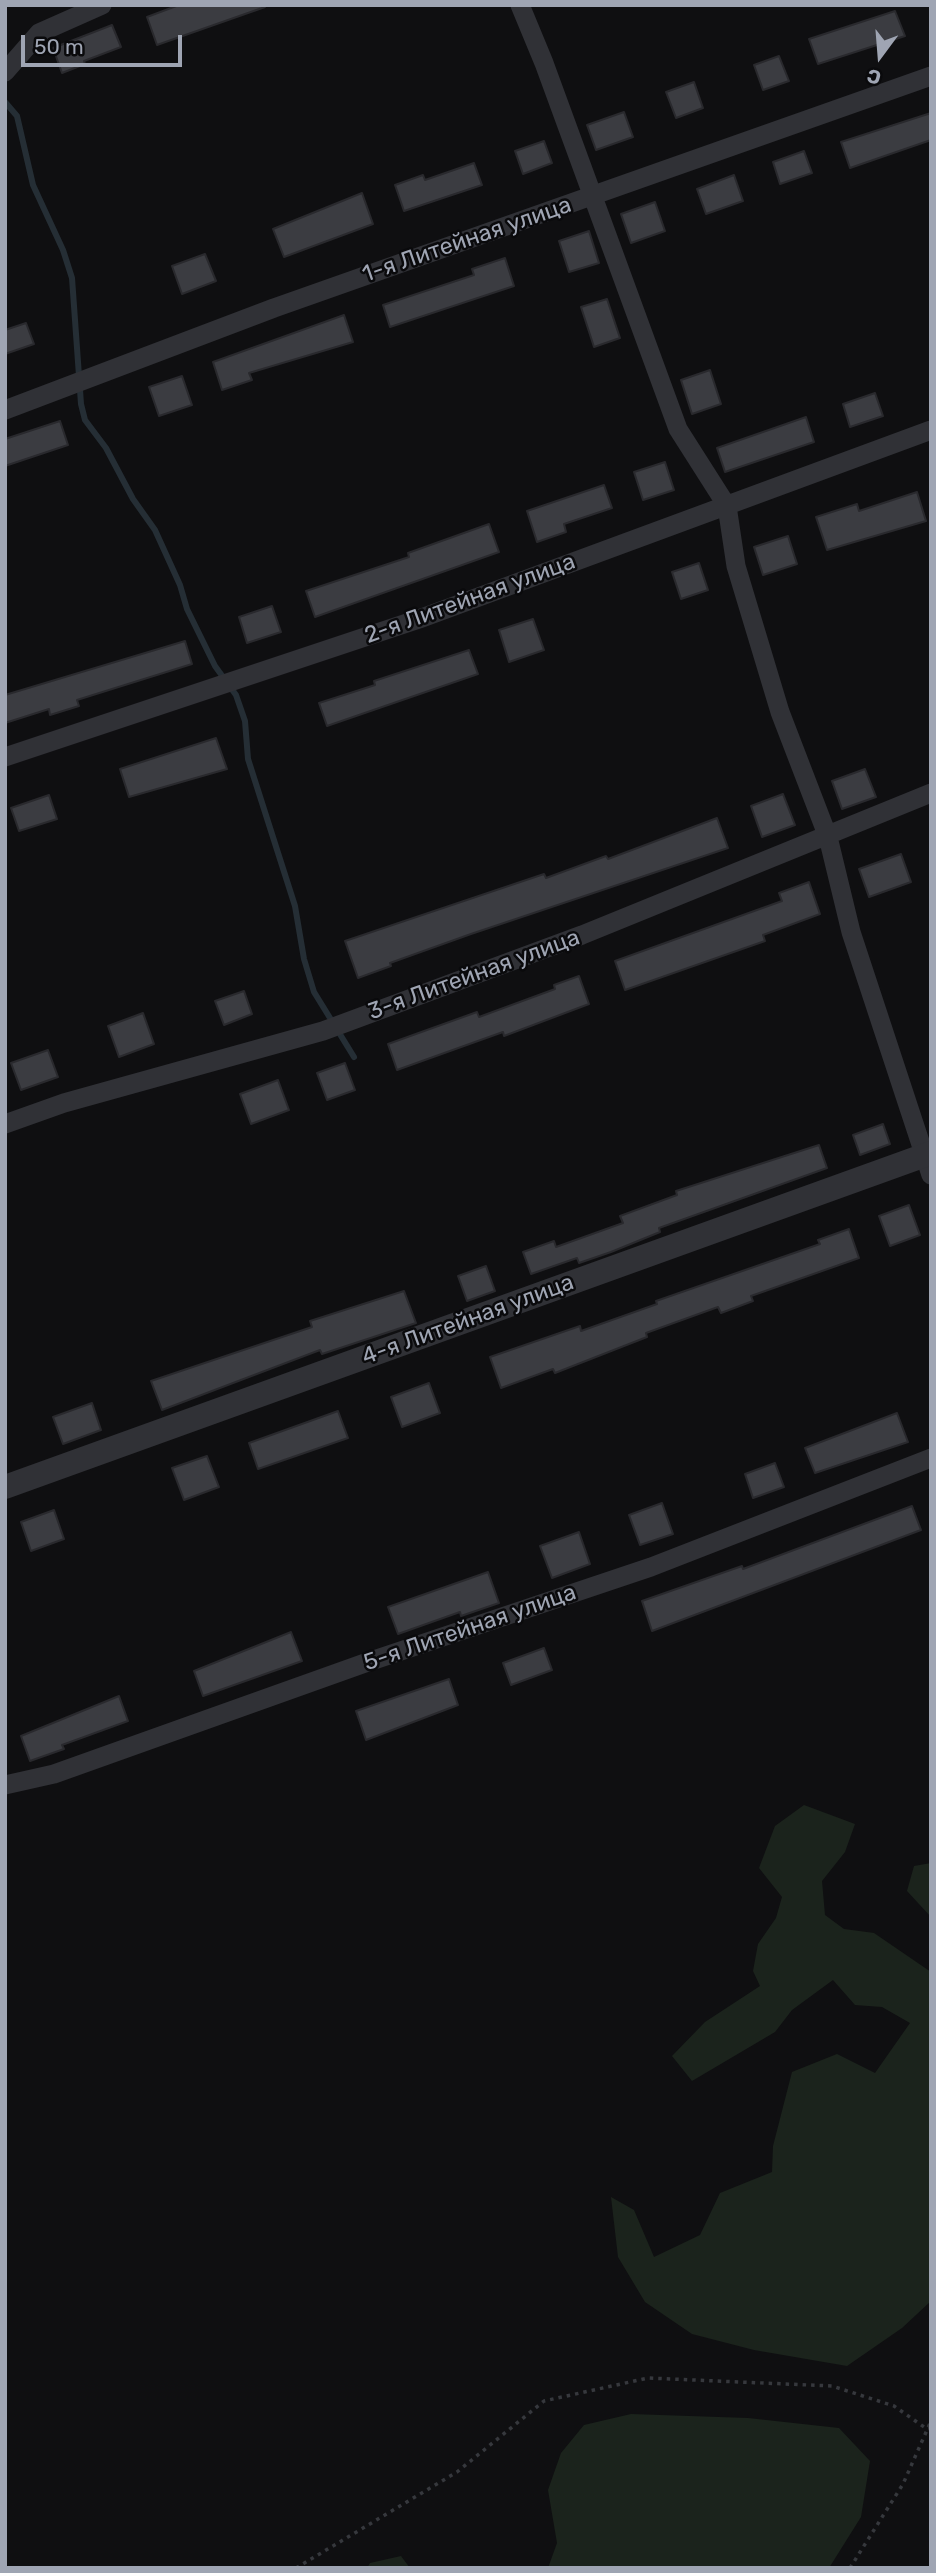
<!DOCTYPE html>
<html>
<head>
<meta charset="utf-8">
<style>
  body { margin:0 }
  #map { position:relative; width:936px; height:2573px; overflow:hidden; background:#0f0f11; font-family:Rubik,sans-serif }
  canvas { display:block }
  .frame { position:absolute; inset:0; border:7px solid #9fa5b3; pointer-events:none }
  .north { position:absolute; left:845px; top:21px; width:70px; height:70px; -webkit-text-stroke:5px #0a0a0c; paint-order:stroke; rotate:196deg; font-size:19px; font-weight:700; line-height:28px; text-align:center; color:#9fa5b3 }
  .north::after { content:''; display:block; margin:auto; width:24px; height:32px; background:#9fa5b3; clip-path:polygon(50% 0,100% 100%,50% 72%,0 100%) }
  .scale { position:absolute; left:21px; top:35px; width:161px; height:32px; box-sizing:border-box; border:4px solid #9fa5b3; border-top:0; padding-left:9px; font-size:21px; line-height:24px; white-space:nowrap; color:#9fa5b3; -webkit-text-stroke:5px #0a0a0c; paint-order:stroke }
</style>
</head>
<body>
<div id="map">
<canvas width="936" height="2573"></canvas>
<div class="frame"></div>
<div class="north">С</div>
<div class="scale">50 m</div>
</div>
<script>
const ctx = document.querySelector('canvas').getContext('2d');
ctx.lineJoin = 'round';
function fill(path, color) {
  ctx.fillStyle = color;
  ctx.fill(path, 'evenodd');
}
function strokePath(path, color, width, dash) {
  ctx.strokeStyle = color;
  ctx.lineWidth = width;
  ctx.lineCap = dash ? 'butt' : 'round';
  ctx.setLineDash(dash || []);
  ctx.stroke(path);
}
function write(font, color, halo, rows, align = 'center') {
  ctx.font = font + ' Rubik,sans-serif';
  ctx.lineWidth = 5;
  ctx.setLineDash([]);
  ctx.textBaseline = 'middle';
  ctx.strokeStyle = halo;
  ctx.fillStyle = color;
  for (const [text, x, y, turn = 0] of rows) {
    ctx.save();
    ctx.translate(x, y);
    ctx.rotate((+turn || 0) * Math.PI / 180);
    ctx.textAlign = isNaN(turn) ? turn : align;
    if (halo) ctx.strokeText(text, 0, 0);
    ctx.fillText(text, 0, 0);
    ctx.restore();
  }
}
fill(new Path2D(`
  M804,1805L855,1824L845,1852L822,1881L825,1915L844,1929L874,1933L931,1972V2301L902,2328L847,2366L754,2350L692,2334L645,2302L618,2257L611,2197L634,2210L654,2257L700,2235L720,2193L772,2172L773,2146L792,2072L837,2054L875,2073L910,2023L882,2007L855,2005L833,1980L792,2010L775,2032L692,2081L672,2056L705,2022L760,1986L753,1971L758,1944L776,1918L782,1897L759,1868L775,1826Z
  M931,1863V1917L907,1891L914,1866Z
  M631,2414L748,2418L839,2428L870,2461L861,2517L829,2568H548L557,2543L548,2490L561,2453L584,2425Z
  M401,2556L410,2568H367L370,2563Z`), '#1b231c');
strokePath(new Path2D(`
  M5,102L17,116L33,185L63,250L72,278L81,404L85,420L106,448L133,499L155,530L180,585L187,609L215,666L236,695L245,721L248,759L295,906L304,959L314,992L354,1057`), '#252e35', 6);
const building = new Path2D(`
  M179,5H265V7L157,45L147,17Z
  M895,11L905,36L818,64L809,39Z
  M112,25L121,47L84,61L85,64L62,73L53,48Z
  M779,56L789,81L763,90L754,65Z
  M694,82L703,108L676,118L666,92Z
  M624,112L633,137L596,150L587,125Z
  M931,113V140L850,168L841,142Z
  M544,141L552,163L523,174L515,151Z
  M804,151L812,173L780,184L773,162Z
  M474,163L482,185L404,211L395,185L423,175L425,180Z
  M734,175L743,201L706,214L697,189Z
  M362,193L373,224L284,257L273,229Z
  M655,202L665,231L631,243L621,214Z
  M589,231L599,263L569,272L559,241Z
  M205,254L216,281L182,294L172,266Z
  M505,258L514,286L390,327L383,305L474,275L472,269Z
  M607,299L620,338L594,347L581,307Z
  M344,315L353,342L249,373L252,380L222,390L213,362Z
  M26,323L34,344L5,354V330Z
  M710,370L721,404L692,414L681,380Z
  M182,376L192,405L159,416L149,387Z
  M875,393L883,416L850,427L843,404Z
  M806,417L814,442L725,472L717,448Z
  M60,421L68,445L5,466V439Z
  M665,462L674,490L643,500L634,472Z
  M604,485L612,508L564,524L566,532L537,542L527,511Z
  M917,492L926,521L827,550L816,517L857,504L859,511Z
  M489,524L499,552L315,617L306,591L409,557L408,553Z
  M788,536L797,564L763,575L754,547Z
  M699,563L708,590L681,599L672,572Z
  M272,606L281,632L247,643L239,617Z
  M533,619L544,650L509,662L499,630Z
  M185,641L192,664L77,700L79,706L50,715L49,709L5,723V695Z
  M469,650L478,674L327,726L319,703L375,685L374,681Z
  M216,738L227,769L129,797L120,769Z
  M865,769L876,797L842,809L832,781Z
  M783,794L795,825L762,837L751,806Z
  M49,795L57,819L19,831L11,808Z
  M717,818L728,848L471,934L390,963L391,966L358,978L345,941L544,874L546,878L606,856L608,859Z
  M901,854L911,882L869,897L859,869Z
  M809,882L820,914L763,935L765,941L625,990L615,961L782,901L779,893Z
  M579,976L589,1004L504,1036L503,1032L397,1070L388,1044L477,1012L479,1017L555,989L554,985Z
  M244,991L252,1014L224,1025L215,1001Z
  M143,1013L154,1044L119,1057L108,1026Z
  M48,1050L58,1077L21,1090L11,1063Z
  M345,1063L355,1090L327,1100L317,1073Z
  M278,1080L289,1110L251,1124L240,1094Z
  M883,1124L890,1144L860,1155L853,1135Z
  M819,1145L827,1168L659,1228L660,1232L611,1252L579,1263L577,1258L531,1274L523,1252L554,1241L556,1247L623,1223L620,1216L677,1195L676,1191Z
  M909,1205L920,1235L890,1246L879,1216Z
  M849,1229L859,1258L751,1296L753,1301L721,1313L718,1307L646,1333L647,1337L555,1373L553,1369L501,1388L490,1357L580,1326L581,1331L657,1304L656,1301L820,1244L818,1240Z
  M486,1266L495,1291L467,1301L458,1276Z
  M404,1291L416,1323L322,1354L320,1350L162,1410L151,1381L312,1327L310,1321Z
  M429,1383L440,1413L402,1427L391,1397Z
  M92,1403L101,1430L63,1444L53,1417Z
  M338,1411L348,1438L258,1469L249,1443Z
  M897,1413L908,1442L815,1473L805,1448Z
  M207,1456L219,1487L184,1500L172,1468Z
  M775,1463L784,1487L753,1498L745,1474Z
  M662,1503L673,1534L640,1545L629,1515Z
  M912,1506L921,1530L652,1631L642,1601L742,1566L743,1569Z
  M54,1510L64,1539L31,1551L21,1522Z
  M579,1532L590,1564L552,1578L540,1546Z
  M488,1572L499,1603L461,1616L460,1612L398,1634L388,1607Z
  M291,1632L302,1661L203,1696L194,1671Z
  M544,1648L552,1670L511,1685L503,1663Z
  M449,1679L458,1705L366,1740L356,1711Z
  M119,1696L128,1721L62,1745L64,1749L30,1761L21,1736Z`);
fill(building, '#3b3c41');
strokePath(building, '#29292d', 2);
strokePath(new Path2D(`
  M296,2568L457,2472L544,2401L648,2378L832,2386L894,2406L927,2429L931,2428
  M850,2568L903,2484L931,2421`), '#36383d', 3.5, [3.5, 5]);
strokePath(new Path2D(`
  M520,5L544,63L678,429L727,506L736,566L780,712L828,837L851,932L931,1175
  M5,72L39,33L102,5
  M5,410L274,308L931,76
  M5,757L419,619L931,430
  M5,1124L64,1103L323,1031L582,935L931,793
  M5,1785L54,1774L365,1663L651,1567L931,1458`), '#303136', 19);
strokePath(new Path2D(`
  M5,1487L931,1153`), '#303136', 24);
write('23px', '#9fa5b3', '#0a0a0c', [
  ["1-я Литейная улица",467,240,-19],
  ["2-я Литейная улица",470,599,-20],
  ["3-я Литейная улица",474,975,-20],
  ["4-я Литейная улица",468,1320,-20],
  ["5-я Литейная улица",470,1628,-19]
]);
</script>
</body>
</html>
